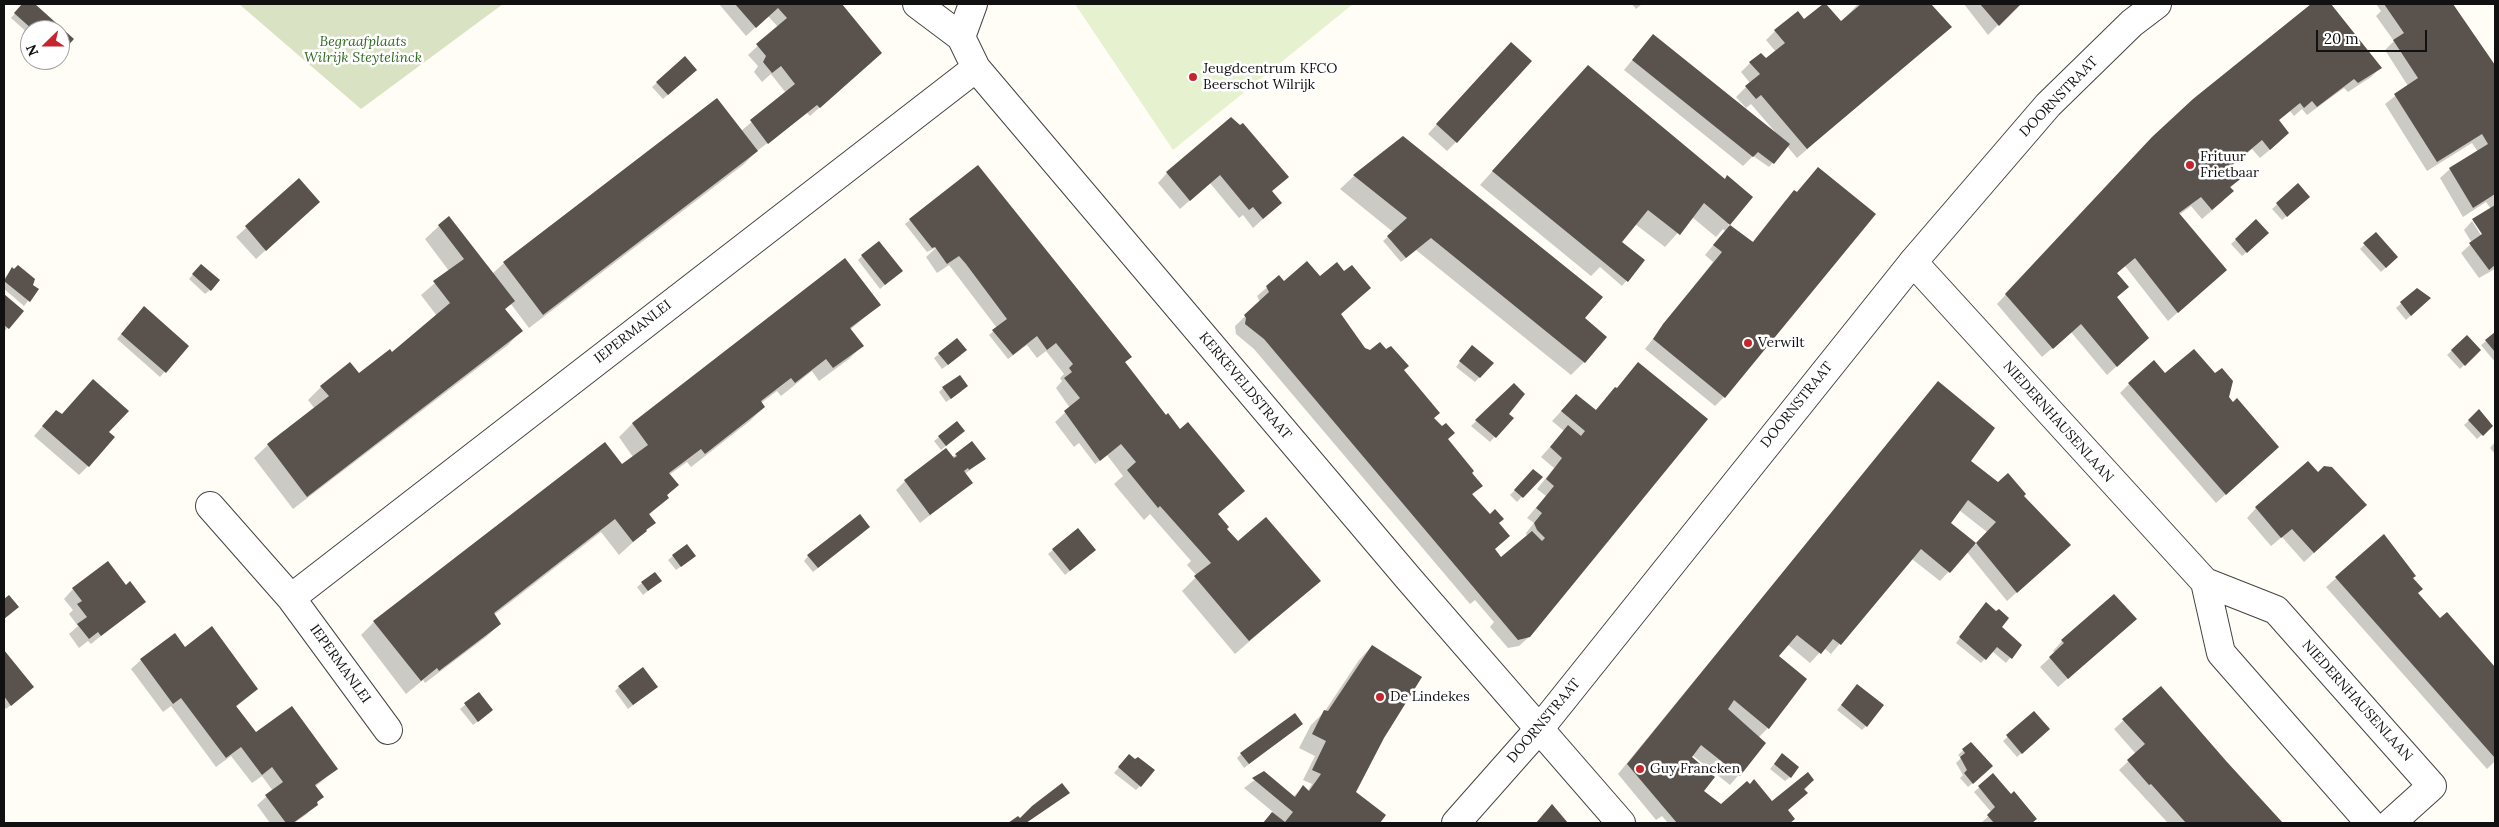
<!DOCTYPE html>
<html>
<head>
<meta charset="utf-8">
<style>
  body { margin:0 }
  #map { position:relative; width:2499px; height:827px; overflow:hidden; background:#fffdf5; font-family:Lora,serif }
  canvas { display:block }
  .frame { position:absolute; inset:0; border:5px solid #111; pointer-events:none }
  .north { position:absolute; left:20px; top:20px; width:50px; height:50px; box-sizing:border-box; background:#fff; border:1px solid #a0a0a0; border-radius:50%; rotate:248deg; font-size:14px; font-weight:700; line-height:20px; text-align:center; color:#111 }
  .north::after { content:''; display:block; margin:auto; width:18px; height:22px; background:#c4262e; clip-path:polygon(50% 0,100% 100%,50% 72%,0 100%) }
  .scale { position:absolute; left:2316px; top:30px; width:111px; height:22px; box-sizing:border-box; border:2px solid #111; border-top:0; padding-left:6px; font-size:15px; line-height:18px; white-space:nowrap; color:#111; -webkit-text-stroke:4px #fff; paint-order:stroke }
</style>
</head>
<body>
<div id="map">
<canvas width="2499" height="827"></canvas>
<div class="frame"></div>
<div class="north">N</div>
<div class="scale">20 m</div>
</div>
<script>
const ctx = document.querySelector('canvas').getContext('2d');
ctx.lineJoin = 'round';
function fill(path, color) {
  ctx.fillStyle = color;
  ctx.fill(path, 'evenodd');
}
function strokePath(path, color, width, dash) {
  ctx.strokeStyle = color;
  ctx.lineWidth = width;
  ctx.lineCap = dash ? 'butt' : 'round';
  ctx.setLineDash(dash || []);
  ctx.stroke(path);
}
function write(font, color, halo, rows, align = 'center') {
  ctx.font = font + ' Lora,serif';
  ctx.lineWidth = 5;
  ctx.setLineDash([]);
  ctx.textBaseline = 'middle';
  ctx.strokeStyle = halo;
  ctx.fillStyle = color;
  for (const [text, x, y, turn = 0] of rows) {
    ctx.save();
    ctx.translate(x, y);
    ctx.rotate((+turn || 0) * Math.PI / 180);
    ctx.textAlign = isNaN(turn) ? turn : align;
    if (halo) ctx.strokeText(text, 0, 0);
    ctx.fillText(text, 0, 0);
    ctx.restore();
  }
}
fill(new Path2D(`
  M239,4H503L361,109Z`), '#d9e3c4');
fill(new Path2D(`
  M1075,4H1353L1173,150Z`), '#e6f2cf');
fill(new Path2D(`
  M23,4H33L72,39L60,53V30H30V35L11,18Z
  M719,4H841L871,62L810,116L807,113L757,151L743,165L529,328L511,304L504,310L521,331L508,345L293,509L254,458L268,445L315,409L308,400L321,387L359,374L391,353L437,316L421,295L449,271L425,239L439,226L492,274L504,263L716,99L741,131L786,93L771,74L762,82L754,72L758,66L748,55L778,27L768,16L746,36Z
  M1632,4H1642L1636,9Z
  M1858,4H1930L1950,27L1797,158L1787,146L1769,167L1753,156L1743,166L1624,70L1653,35L1776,133L1751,104L1746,108L1736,97L1750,83L1741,72L1750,63L1766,60L1776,52L1766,40L1775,31L1804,21L1841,22Z
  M1964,4H2019L1988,35Z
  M2313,4H2329L2380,68L2371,77L2348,92L2344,88L2307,115L2302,109L2294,116L2290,111L2278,121L2288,133L2278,143L2260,158L2252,149L2232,166L2242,177L2230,188L2223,201L2202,219L2191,206L2179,215L2216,279L2168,321L2125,266L2116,274L2128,287L2116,298L2138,347L2107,375L2071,332L2042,357L1997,304L2143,147L2235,66Z
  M2376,4H2451L2494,67L2495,66V269L2479,278L2461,253L2472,243L2464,230L2472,221L2484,240L2486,239L2473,221L2491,209L2486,202L2463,217L2440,178L2450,169L2478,152L2472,143L2427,171L2385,104L2408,86L2385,50L2394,41L2376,16L2381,11Z
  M1501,53L1456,142L1447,151L1428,134Z
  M685,58L691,74L663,99L652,87Z
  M1574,80L1752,197L1728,225L1752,243L1785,201L1796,193L1818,169L1724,397L1715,406L1645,349L1713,262L1705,255L1725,231L1723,229L1716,237L1692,217L1665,247L1635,224L1621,242L1644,260L1622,286L1600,267L1591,276L1480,185Z
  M1403,137L1584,319V362L1571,375L1416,250L1401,262L1383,241L1393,232L1340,189L1354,176Z
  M1167,173L1287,177L1271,192L1281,203L1253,228L1243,215L1239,218L1210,183L1180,209L1158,183Z
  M299,180L309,211L256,259L236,237Z
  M2298,185L2304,201L2282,220L2272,209Z
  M910,220L1130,357L1124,363L1225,529L1237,543L1319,581L1235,654L1182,591L1197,576L1187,565L1191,561L1150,514L1144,520L1114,484L1123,476L1107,455L1095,464L1079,443L1074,447L1055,422L1070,408L1056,388L1062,381L1060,378L1064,374L1046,351L1037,358L1027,345L1008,359L989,335L997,328L949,265L937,273L926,257L937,247L927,252L905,224Z
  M2256,221L2263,238L2242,256L2231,244Z
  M2376,233L2397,257L2381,272L2360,249Z
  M862,256L901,271L880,289L858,260Z
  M845,260L879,305L850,330L862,346L849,359L819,381L812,371L781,396L777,391L761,403L764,407L750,421L691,467L687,462L669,475L677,485L649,515L654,523L619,555L601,532L494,615L500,624L486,637L425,683L423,680L406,694L361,635L374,622L633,457L619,437L632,424Z
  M12,269L37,290L24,306L4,289V279Z
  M197,270L210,290L205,294L189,279Z
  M1279,277L1284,283L1340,314L1365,349L1403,370L1447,439L1481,485L1472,495L1497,523L1493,550L1501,559L1527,537L1526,533L1534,523L1527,518L1546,496L1537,489L1554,468L1541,457L1564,431L1552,421L1567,405L1595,411L1615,388L1529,637L1519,646L1508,648L1490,627L1494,622L1475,600L1470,604L1254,349L1236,334L1235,326L1260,302L1257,296Z
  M2417,289L2429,298L2406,320L2396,308Z
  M4,296L22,311L4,332Z
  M140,312L188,346L160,377L117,339Z
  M2495,334V362L2481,345Z
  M2467,336L2480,350L2460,369L2447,355Z
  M1468,351L1493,363L1475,382L1456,367Z
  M939,354L961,355L942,369L934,358Z
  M2165,375L2228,397L2268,456L2216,503L2120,393L2129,384Z
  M1938,383L1970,461L1998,484L2023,496L2070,545L2007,601L1967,552L1940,581L1912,559L1831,654L1824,648L1810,663L1787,644L1777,656L1768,728L1758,738L1765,744L1730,785L1692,755L1690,757L1702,791L1720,806L1772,803L1813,780L1787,811L1794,818L1789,823H1668L1662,816L1656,820L1618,774ZM1959,510L1987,532L1976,545L1950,523Z
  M1514,385L1507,414L1512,418L1490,442L1471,426Z
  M943,388L962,391L946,402L939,392Z
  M2479,411L2492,426L2477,439L2464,425Z
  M62,415L107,432L88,466L79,475L34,436L47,421Z
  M957,423L959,435L941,450L934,441Z
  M2495,442V454L2490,448Z
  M956,455L984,459L965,474L971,483L920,523L896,490L905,481Z
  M1533,471L1541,477L1517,502L1510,495Z
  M2318,474L2356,514L2304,562L2282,537L2271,546L2247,518L2256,508Z
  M1077,530L1090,554L1065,575L1048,554Z
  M864,532L813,572L804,561L808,556Z
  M2384,536L2417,593L2440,620L2447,614L2495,669V761L2487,769L2326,587Z
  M673,556L690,560L676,570L668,560Z
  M655,573L660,581L643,595L637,587Z
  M126,586L144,601L91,644L88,641L79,648L69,634L78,626L69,614L73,610L64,599L73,589Z
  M2114,595L2136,619L2058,687L2040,667L2055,653L2053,651L2062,641Z
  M1982,608L2020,645L2006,663L1992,651L1981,663L1956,643Z
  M1372,646L1369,764L1355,792L1385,816L1378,823H1263L1273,812L1244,788L1264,773L1293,797L1303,787L1308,791L1312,784L1303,780L1315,756L1299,748L1311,725L1325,711L1359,660Z
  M185,648L257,689L236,707L255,733L336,769L315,787L322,797L307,814L294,823H270L257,805L273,791L262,776L252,783L231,756L216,767L171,706L163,712L131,669L141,660Z
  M4,652L33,687L6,709L4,706Z
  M619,687L652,691L628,709L615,691Z
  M2161,687L2281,823H2168L2119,770L2136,754L2114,729Z
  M1853,690L1866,726L1862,730L1837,710Z
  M478,694L486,715L473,725L460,709Z
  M2034,713L2044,734L2017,757L2003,741Z
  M1301,724L1244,768L1237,758L1241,754Z
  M1971,743L1987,771L1968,787L1960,778L1963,775L1956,763L1961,758L1958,755Z
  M1778,759L1790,777L1785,781L1770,769Z
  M1125,760L1140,786L1136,790L1114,773Z
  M1993,775L2035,819L2031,823H1981L1992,813L1974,792Z
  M1069,793L1026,823H1010L1018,818L1019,820Z`), '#0003');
fill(new Path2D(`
  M22,4H35L74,39L60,54V30H33L14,13Z
  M735,4H842L882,53L820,108L817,105L768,144L750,120L795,84L781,66L772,73L763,62L766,56L756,44L787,18L778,8L756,28Z
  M1823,4H1826L1841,21L1861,4H1931L1952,27L1807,149L1761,95L1756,99L1745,86L1760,74L1749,62L1761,53L1766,58L1785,43L1774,30L1798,11L1804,19Z
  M1980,4H2021L1999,26Z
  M2311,4H2331L2382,68L2358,83L2354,79L2317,107L2312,101L2304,108L2300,103L2279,120L2289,133L2270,150L2262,140L2232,165L2243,177L2230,187L2234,191L2212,210L2201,197L2179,213L2227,270L2178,313L2135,258L2117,273L2129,287L2117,297L2149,338L2117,367L2081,324L2053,349L2005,294L2152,137L2193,99Z
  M2384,4H2453L2495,65V194L2473,208L2449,168L2488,144L2482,134L2437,162L2394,94L2418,78L2393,40L2404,33Z
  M1653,34L1790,144L1774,164L1758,152L1753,157L1632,60Z
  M1511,42L1532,61L1457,143L1436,124Z
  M685,56L697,70L668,95L656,82Z
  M1588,65L1725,179L1727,175L1753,197L1730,225L1753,242L1794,190L1797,192L1818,167L1876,214L1725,398L1653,339L1663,324L1722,252L1713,245L1730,225L1704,203L1680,235L1648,210L1622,242L1645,260L1628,282L1492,171Z
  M717,98L758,151L543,315L503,262Z
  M1231,117L1240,125L1243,123L1289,177L1272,191L1282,203L1263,219L1253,207L1249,210L1220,175L1190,201L1166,172Z
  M1403,136L1603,297L1585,318L1607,337L1585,363L1431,238L1406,258L1387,236L1407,218L1353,175Z
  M978,165L1132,357L1125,362L1166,415L1168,413L1180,429L1188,422L1245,491L1218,514L1229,527L1227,529L1238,541L1266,517L1321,581L1249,641L1194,576L1211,563L1160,506L1158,508L1127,470L1136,462L1121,444L1100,461L1064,411L1080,398L1064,378L1072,372L1069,368L1073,364L1056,343L1047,350L1037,336L1013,355L992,330L1007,319L966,264L959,256L947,264L935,247L932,248L909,219Z
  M299,178L320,202L266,251L245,226Z
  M2298,183L2310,197L2287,217L2276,203Z
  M2495,205V265L2489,270L2469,243L2482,234L2472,219Z
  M449,216L515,301L505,309L523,331L307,497L267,444L329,396L320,386L350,362L359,373L390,349L392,352L450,303L433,281L464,259L438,225Z
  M2256,219L2269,233L2247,253L2235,239Z
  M2376,232L2398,257L2386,268L2363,243Z
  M879,241L903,271L885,285L861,255Z
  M845,258L881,305L850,328L864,346L833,368L826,359L795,383L791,378L761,401L765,407L705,454L701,449L669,473L679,485L667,495L669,498L649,514L656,523L646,530L647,531L633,542L615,519L494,613L501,624L439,671L437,668L421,681L373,621L605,442L622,464L648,445L632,423Z
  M1307,261L1320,276L1337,262L1344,271L1352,265L1371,288L1341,314L1365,348L1370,350L1380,342L1386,349L1391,346L1409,366L1404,370L1440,413L1434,418L1442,426L1446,423L1455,433L1448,439L1474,471L1472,473L1483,486L1472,494L1490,514L1495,509L1504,519L1499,523L1510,536L1495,549L1501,557L1532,531L1542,541L1545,538L1537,530L1534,523L1542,513L1536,508L1554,486L1546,479L1562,458L1550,447L1568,425L1581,436L1585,431L1561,411L1576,394L1596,410L1615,387L1617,388L1638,362L1708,419L1530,637L1518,640L1264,339L1245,324L1246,318L1244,315L1269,292L1266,286L1279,275L1284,281Z
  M201,264L220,280L211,291L192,274Z
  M18,265L35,279L33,285L39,289L30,302L4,281L12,267L14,269Z
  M2417,288L2431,298L2411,316L2400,302Z
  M4,294L24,311L9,329L4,325Z
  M144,306L189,346L166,373L121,334Z
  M2495,332V352L2485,340Z
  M2467,335L2481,350L2465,366L2451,350Z
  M957,338L967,350L948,365L938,353Z
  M1472,345L1494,363L1480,378L1459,361Z
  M2194,349L2215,373L2222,368L2233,381L2229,397L2233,402L2237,398L2279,447L2226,495L2128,383L2154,360L2165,373Z
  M960,375L968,386L951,399L942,387Z
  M93,379L129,411L109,432L115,437L89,467L42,426L56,410L62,414Z
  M1938,381L1995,428L1971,461L1998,482L2008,473L2026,494L2024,496L2071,545L2017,593L1976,543L1996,522L1968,500L1951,523L1976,543L1950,573L1921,549L1841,645L1833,639L1821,654L1797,635L1779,656L1807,679L1769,729L1734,700L1728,709L1766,743L1740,776L1701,745L1692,757L1715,777L1704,791L1721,804L1747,781L1750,784L1754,779L1772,801L1808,772L1814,780L1804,789L1808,793L1788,810L1795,819L1790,823H1677L1627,764Z
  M1514,383L1525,394L1509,414L1514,418L1496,438L1475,420Z
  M2479,409L2493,426L2483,436L2468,420Z
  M957,421L965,431L946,446L938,436Z
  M972,441L986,459L969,470L968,468L964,471L973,483L930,515L904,480L946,448L954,458L957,456L955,454Z
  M2308,461L2318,472L2324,466L2332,467L2367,505L2314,553L2292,529L2281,538L2255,507Z
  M1533,469L1543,477L1523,498L1514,490Z
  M860,514L870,527L818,568L807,555Z
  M1078,528L1096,550L1070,571L1052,549Z
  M2384,534L2416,576L2413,578L2423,589L2418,593L2440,618L2447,612L2495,667V758L2335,577Z
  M687,544L696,556L681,567L672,555Z
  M108,561L126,585L130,581L146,602L101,636L98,632L89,639L77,624L87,617L77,604L82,601L72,588Z
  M655,572L662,581L648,591L641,582Z
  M2114,594L2137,619L2068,679L2049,657L2064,643L2061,640Z
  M9,595L19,607L4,619V599Z
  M1986,602L1996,611L1999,609L2009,618L2002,627L2022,645L2012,659L1997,647L1986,660L1959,637Z
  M212,626L258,689L236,706L256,732L292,706L338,769L315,785L324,797L317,802L318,805L293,823H286L265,795L283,782L272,767L262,775L241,747L226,758L181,698L173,704L140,659L175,633L185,647Z
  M1372,645L1422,677L1384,738L1356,792L1386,815L1380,823H1263L1272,812L1285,822L1293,812L1252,778L1264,771L1295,797L1303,785L1309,791L1321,774L1312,770L1326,741L1312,734L1324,710L1328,711Z
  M4,650L34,687L11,706L4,696Z
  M643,667L658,687L633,705L618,686Z
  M1857,684L1884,705L1867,727L1841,705Z
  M2161,686L2226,761L2283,823H2186L2151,784L2149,785L2127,760L2145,744L2122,719Z
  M479,692L493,710L478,722L464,703Z
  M2034,711L2050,729L2022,754L2006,735Z
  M1295,713L1303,724L1249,764L1240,753Z
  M1971,742L1993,766L1973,784L1964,773L1967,770L1960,757L1965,753L1962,749Z
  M1782,753L1799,767L1791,778L1774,764Z
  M1129,754L1135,759L1138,757L1155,770L1141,787L1118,767Z
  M1993,773L2011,794L2014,791L2037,819L2032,823H1994L1987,815L1995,807L1978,786Z
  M1062,783L1070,793L1026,823H1008L1018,816L1020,818L1032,806Z
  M1552,804L1568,823H1536Z`), '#5a524d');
const minor = new Path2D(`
  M917,4L961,37
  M973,4L961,37L976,68L1409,579L1621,823
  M1913,262L2205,582L2276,610L2432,786L2391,823
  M210,506L291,598L976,68
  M2205,582L2221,653L2370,823
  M291,598L388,730`);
const tertiary = new Path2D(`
  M1456,823L1540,728L1913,262L2048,105L2132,23L2157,4`);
strokePath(minor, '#444', 30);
strokePath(tertiary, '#444', 30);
strokePath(minor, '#fff', 28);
strokePath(tertiary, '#fff', 28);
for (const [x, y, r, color] of [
  [1193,77,5,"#c4262e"],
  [2190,165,5,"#c4262e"],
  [1748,343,5,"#c4262e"],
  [1380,697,5,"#c4262e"],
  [1640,769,5,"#c4262e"]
]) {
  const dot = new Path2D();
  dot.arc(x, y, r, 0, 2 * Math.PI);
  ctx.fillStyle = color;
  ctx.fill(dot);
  strokePath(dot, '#fff', 2);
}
write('italic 14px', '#2f6b1f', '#fff', [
  ["Begraafplaats",363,42],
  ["Wilrijk Steytelinck",363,58]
]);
write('14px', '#111', '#fff', [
  ["Jeugdcentrum KFCO",1203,69],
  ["Beerschot Wilrijk",1203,85],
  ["Frituur",2200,157],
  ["Frietbaar",2200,173],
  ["Verwilt",1758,343],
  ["De Lindekes",1390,697],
  ["Guy Francken",1650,769]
], 'left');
write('14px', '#111', '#fff', [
  ["DOORNSTRAAT",2059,97,-46],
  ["IEPERMANLEI",633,332,-38],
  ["KERKEVELDSTRAAT",1245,386,50],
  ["DOORNSTRAAT",1797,405,-51],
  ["NIEDERNHAUSENLAAN",2058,422,48],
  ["IEPERMANLEI",340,664,54],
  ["NIEDERNHAUSENLAAN",2357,701,48],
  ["DOORNSTRAAT",1544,721,-50]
]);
</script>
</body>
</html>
